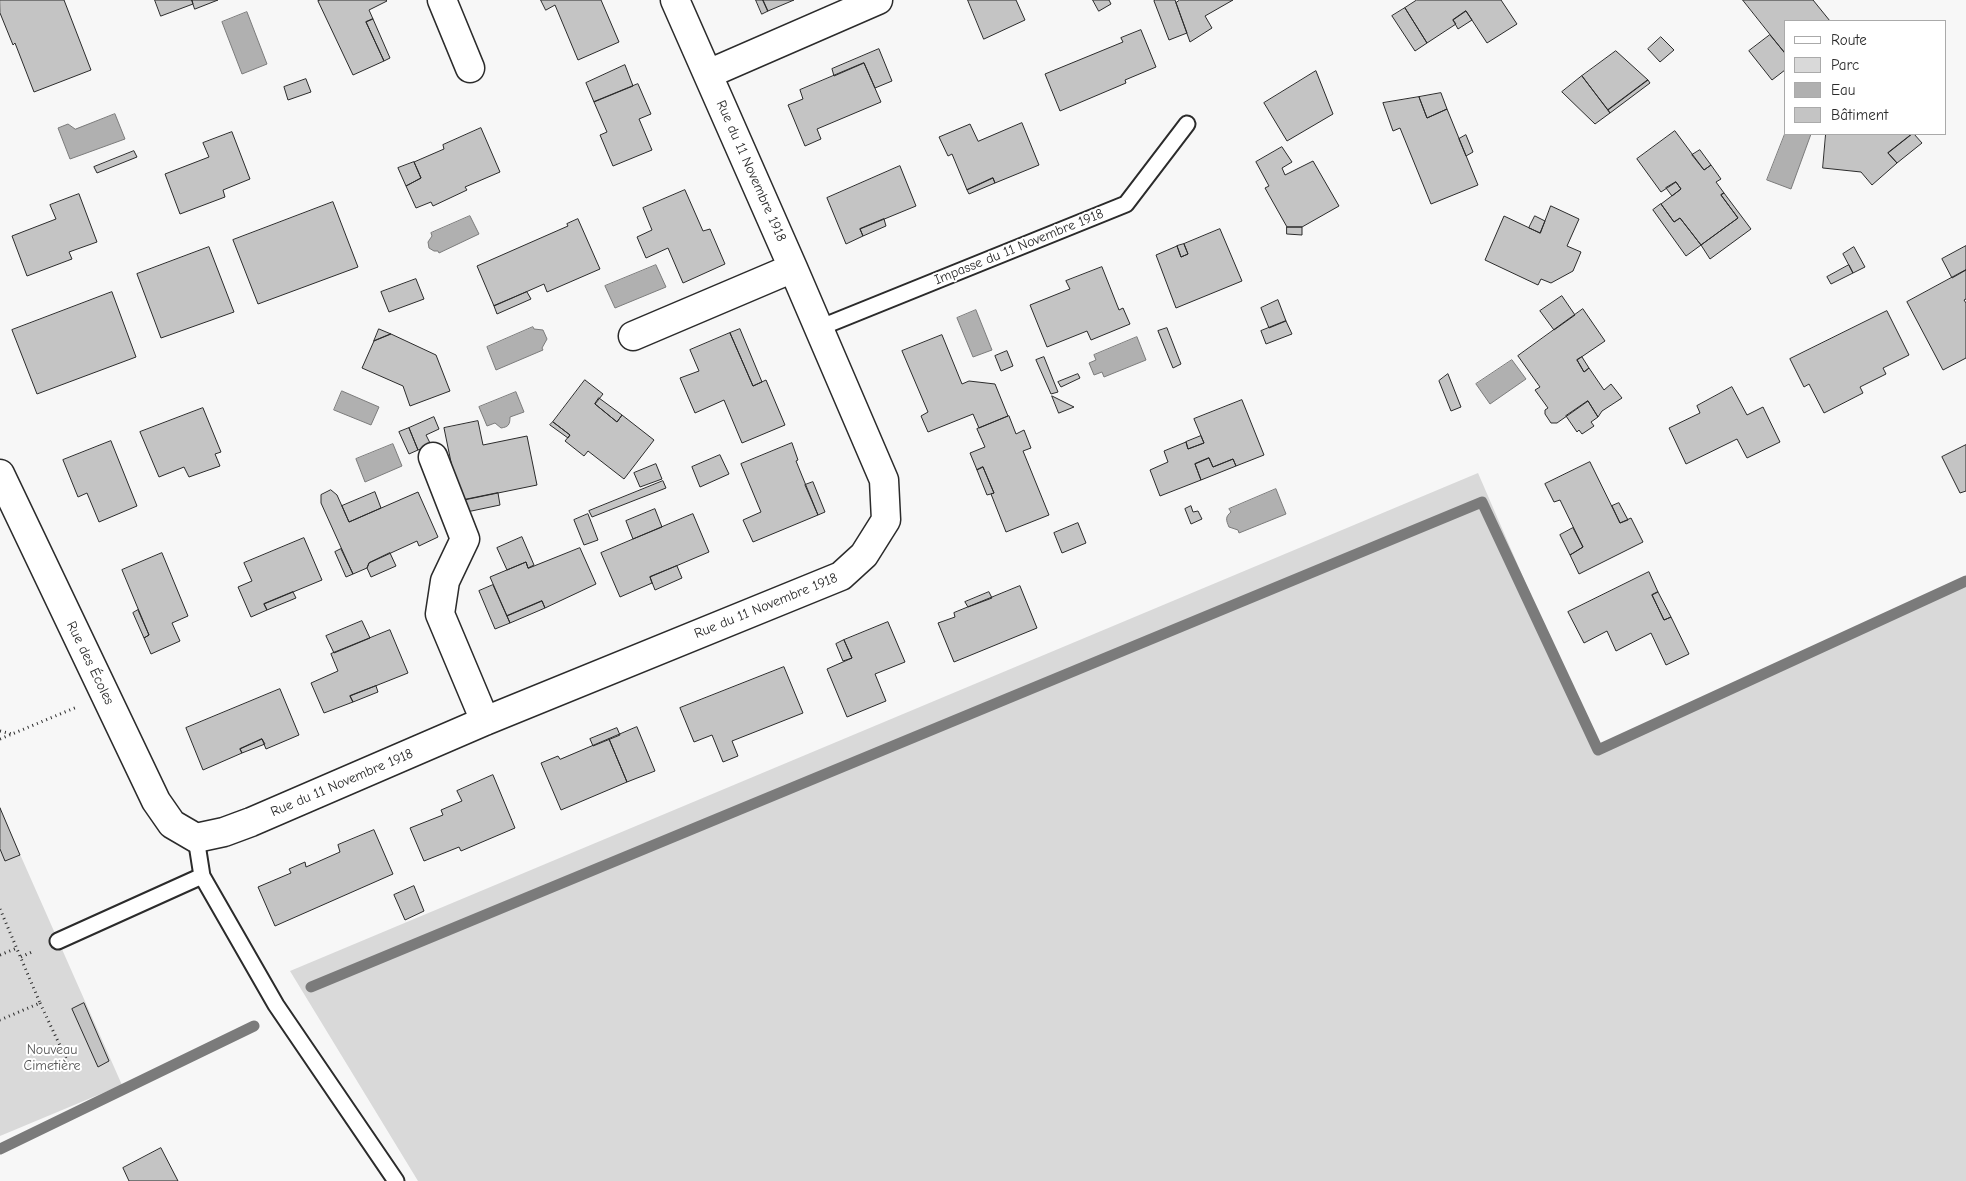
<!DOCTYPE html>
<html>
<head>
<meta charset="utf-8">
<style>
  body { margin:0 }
  #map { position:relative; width:1966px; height:1181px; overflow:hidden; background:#f7f7f7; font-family:"Comic Neue",sans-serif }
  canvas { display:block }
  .legend { position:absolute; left:1784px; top:20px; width:162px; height:115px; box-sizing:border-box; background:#fff; border:1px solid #aaa; margin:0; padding:6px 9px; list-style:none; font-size:15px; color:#2b2b2b }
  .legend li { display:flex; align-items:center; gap:10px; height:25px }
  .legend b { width:25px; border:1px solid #aaa }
</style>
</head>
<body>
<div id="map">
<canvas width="1966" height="1181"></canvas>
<ul class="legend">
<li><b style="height:6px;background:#fff"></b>Route</li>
<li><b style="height:14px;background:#d9d9d9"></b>Parc</li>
<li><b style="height:14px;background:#b0b0b0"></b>Eau</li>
<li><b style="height:14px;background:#c4c4c4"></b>Bâtiment</li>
</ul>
</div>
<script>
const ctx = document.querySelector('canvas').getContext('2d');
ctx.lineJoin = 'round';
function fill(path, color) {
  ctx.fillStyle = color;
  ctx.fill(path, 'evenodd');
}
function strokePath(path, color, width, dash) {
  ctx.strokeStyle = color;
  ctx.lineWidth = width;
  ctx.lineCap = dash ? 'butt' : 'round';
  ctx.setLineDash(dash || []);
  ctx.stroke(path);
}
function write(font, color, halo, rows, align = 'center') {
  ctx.font = font + ' "Comic Neue",sans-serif';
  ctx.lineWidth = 4;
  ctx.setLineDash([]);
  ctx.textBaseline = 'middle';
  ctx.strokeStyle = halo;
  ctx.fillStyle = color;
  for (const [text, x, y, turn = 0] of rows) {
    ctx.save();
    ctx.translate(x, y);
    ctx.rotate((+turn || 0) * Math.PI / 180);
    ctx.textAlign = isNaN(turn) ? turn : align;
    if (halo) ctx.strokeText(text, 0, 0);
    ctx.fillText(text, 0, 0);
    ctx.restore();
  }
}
fill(new Path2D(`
  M1478,473L1598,750L1966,581V1181H418L290,971Z
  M0,809L122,1085L0,1136Z`), '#d9d9d9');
const water = new Path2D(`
  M247,12L267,64L242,74L222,22Z
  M115,114L125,139L70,159L58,128L68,124L75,129Z
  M1785,134H1811L1791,189L1767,180Z
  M470,216L479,234L439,253L438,251H434L429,248L428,242L432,236L431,233Z
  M656,265L666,287L615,308L605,286Z
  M976,310L992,350L973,357L957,318Z
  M533,327L534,329L543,330L547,339L542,348L543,350L496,370L487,347Z
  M1137,337L1146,360L1104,377L1102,372L1094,375L1089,363L1096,360L1094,355Z
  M1512,360L1526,379L1490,404L1476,384Z
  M342,391L379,407L371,425L334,410Z
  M516,392L524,412L510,417C510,425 508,427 501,428L495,423L487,426L479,407Z
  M393,444L402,466L365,482L356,459Z
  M1276,489L1286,514L1239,533L1238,530L1229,527C1226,520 1225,517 1231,512L1229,509Z`);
fill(water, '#b0b0b0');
strokePath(water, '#7b7b7b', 1);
strokePath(new Path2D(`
  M311,987L1482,502L1598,750L1966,581
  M0,1149L254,1026`), '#7b7b7b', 11);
const building = new Path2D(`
  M0,0H64L91,70L34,92L15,43L13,45L0,13Z
  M155,0H192L193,4L161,16Z
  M192,0H218L195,9Z
  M321,0H386L387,1L369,10L373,19L366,22L384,61L353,75L318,1Z
  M541,0H601L619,42L578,60L555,5L546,10Z
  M756,0H763L768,11L762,14Z
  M763,0H794L768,11Z
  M968,0H1016L1025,20L984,39Z
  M1093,0H1109L1111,4L1099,11Z
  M1156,0H1175L1187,33L1169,40L1154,1Z
  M1180,0H1233L1205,16L1212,28L1190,42L1176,3Z
  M1417,0H1501L1517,24L1487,43L1466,11L1453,20L1456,24L1427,43L1405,8Z
  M1743,0H1813L1830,21H1785V53Z
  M1405,8L1427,43L1415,51L1392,16Z
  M1466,11L1472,20L1458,29L1453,20Z
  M373,19L390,58L384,61L366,22Z
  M1141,30L1156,67L1125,80L1126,83L1060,111L1045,74L1123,42L1121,38Z
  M1770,35L1785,53V70L1772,80L1749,51Z
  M1661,37L1674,50L1660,62L1648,49Z
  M879,49L892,81L875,88L864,63L834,76L832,69Z
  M1616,51L1648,80L1608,110L1582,76Z
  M864,63L881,102L817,129L821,139L805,146L788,105L803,99L800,90Z
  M625,65L633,86L594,102L586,83Z
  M1316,71L1333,114L1287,141L1264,103Z
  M1582,76L1610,113L1595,124L1562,92Z
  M306,79L311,92L288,100L284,87Z
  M1648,80L1650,83L1610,113L1608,110Z
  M638,84L651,114L639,119L652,150L613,166L600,135L607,132L594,102Z
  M1441,93L1447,109L1427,118L1419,97Z
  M1419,97L1427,118L1447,109L1478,185L1431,204L1400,128L1393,131L1383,103Z
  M1022,123L1039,165L995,183L993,178L967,190L952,154L948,156L939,137L970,124L978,141Z
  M481,128L500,172L465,187L467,190L433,206L431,202L416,208L406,186L421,178L414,162L444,149L443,145Z
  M1675,131L1704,170L1711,165L1721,179L1716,182L1724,193L1721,195L1738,218L1701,245L1680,218L1674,222L1661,204L1681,189L1676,182L1661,192L1637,159Z
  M232,132L250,179L223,190L225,197L180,214L165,174L209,157L203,143Z
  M1826,134H1912L1888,153L1897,163L1872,185L1861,172L1823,168Z
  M1912,134H1914L1922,143L1897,163L1888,153Z
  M1466,135L1473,152L1466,156L1459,139Z
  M1282,147L1292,162L1282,168L1285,175L1313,161L1339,206L1302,227H1287L1265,188L1269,186L1256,162Z
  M1700,150L1711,165L1704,170L1692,155Z
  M134,151L137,157L97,173L94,167Z
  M414,162L421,178L406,186L398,168Z
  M900,166L916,206L860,229L863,236L846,244L827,198Z
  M993,178L995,183L969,194L967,190Z
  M1676,182L1681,189L1672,196L1666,188Z
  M685,190L703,231L710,229L725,264L683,283L668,248L646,258L637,237L652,230L643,208Z
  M1724,193L1751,229L1710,259L1701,245L1738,218L1721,195Z
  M79,194L97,242L69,252L72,259L27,276L12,236L56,219L50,205Z
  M333,202L358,267L258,304L233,240Z
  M1661,204L1674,222L1680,218L1701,245L1686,256L1653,210Z
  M1551,206L1579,219L1567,246L1581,252L1573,271L1551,283L1541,279L1538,285L1485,260L1504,216L1540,233Z
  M1535,216L1545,221L1540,233L1529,228Z
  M578,219L600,269L547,292L544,284L494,306L477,266L568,226L567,224Z
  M884,219L886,226L863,236L860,229Z
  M1287,227H1302V235L1287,234Z
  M1220,229L1242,281L1176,308L1156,255L1177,246L1181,257L1188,254L1184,244Z
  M1184,244L1188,254L1181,257L1177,246Z
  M1966,246V270L1952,278L1942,259Z
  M209,247L234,312L161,338L137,274Z
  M1854,247L1865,267L1853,273L1843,254Z
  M1849,265L1853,273L1831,284L1827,277Z
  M1102,267L1119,310L1123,308L1130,324L1091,340L1087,331L1047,347L1030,305L1070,289L1066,281Z
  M1966,270V299L1964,300L1966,303V358L1943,370L1907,302Z
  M416,279L424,299L389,312L381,292Z
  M112,292L136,357L37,394L12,330Z
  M527,292L531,299L497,314L494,306Z
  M1562,296L1575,315L1554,330L1540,311Z
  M1278,300L1286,321L1269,328L1261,308Z
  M1583,309L1605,341L1577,360L1584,372L1589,368L1604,390L1611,384L1622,398L1602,411L1598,417L1588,401L1557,423H1551L1545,414V410L1548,408L1535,390L1540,387L1518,356Z
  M1887,311L1909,355L1883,368L1886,374L1860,387L1863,393L1824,413L1809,384L1804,387L1790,359Z
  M1286,321L1292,334L1266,344L1261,331Z
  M1167,328L1181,364L1173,368L1158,331Z
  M379,329L391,334L374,341Z
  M740,329L762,382L753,386L730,333Z
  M730,333L753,386L766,380L785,425L742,443L724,400L695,413L680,378L699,371L690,350Z
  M391,334L436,355L450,391L410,406L403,386L362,368L374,341Z
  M942,335L962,384L969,381L995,384L1008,416L979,428L973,414L928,432L921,416L928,412L902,351Z
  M1007,351L1013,366L1001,371L995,356Z
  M1044,357L1058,392L1051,394L1036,360Z
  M1582,357L1589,368L1584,372L1577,360Z
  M1078,374L1080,378L1061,387L1058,382Z
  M1448,374L1461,407L1451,411L1439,381Z
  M585,380L603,394L595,404L617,422L622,415L654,440L624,479L588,451L584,456L565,441L570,435L553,422Z
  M1732,387L1747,415L1763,407L1780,442L1747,458L1737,439L1686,464L1669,428L1700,413L1697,406Z
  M1052,396L1074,407L1059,413Z
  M599,398L622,415L617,422L595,404Z
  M1242,400L1264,455L1236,466L1233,459L1213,467L1209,458L1195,464L1201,480L1160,496L1150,470L1168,462L1164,451L1186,442L1188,449L1204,443L1194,419Z
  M1588,401L1598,417L1591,422L1594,426L1582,434L1579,430L1577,432L1566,416Z
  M203,408L221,452L215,454L220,466L189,477L184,467L159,477L140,432Z
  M1009,416L1016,434L1024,430L1031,448L1023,451L1049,515L1006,532L991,494L994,493L983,467L977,470L970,453L985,447L977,429Z
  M434,417L439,429L426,435L431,445L418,450L409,428Z
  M478,421L483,445L527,436L537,485L459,501L444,428Z
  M553,422L570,435L568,438L550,425Z
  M409,428L418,450L409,454L399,432Z
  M1201,436L1204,443L1188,449L1186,442Z
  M111,441L137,506L99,522L87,493L78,497L63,460Z
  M792,443L798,460L796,461L818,515L753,542L743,520L761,512L741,464Z
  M1966,445V491L1960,493L1942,457Z
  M720,455L729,474L700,487L692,467Z
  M1209,458L1213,467L1233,459L1236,466L1201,480L1195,464Z
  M1590,462L1620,523L1631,518L1643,542L1579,574L1570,555L1583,547L1560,500L1554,502L1545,484Z
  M656,464L662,479L640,487L634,473Z
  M983,467L994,493L987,495L977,470Z
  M663,481L666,488L592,517L589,511Z
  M813,482L825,512L818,515L805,485Z
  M331,490L337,495L349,522L418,492L438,537L419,546L417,541L369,563L367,568L353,574L321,503V495Z
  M375,492L381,508L349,522L342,506Z
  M498,493L500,505L462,513L459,501Z
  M1619,503L1628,520L1620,523L1612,506Z
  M1191,506L1193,512L1198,511L1202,519L1191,524L1185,509Z
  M655,509L662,527L633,539L626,521Z
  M588,514L598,540L584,545L574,520Z
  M693,514L709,552L650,577L652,583L620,597L601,553Z
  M1078,523L1086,543L1062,553L1054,533Z
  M1573,528L1583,547L1570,555L1560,535Z
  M522,537L534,565L528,568L526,562L507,570L497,548Z
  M304,538L322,580L264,604L267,610L251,617L238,587L252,581L244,563Z
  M580,548L596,584L545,608L542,601L507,616L490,577L526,562L528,568Z
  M341,549L353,574L346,577L335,552Z
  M162,553L188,616L172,623L180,641L151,654L144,638L149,635L122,570Z
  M390,553L396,566L371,577L367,568L369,563Z
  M677,566L682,578L655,590L650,577Z
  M1649,572L1658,592L1652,595L1664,620L1671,617L1689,654L1666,665L1651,633L1616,651L1607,631L1584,643L1568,612Z
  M493,585L510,623L495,629L479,591Z
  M1020,586L1037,628L954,662L938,623L955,617L954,613Z
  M293,592L296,598L267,610L264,604Z
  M989,592L992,598L968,607L965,602Z
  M1658,592L1671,617L1664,620L1652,595Z
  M542,601L545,608L510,623L507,616Z
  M138,610L149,635L144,638L133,613Z
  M362,621L370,638L334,653L326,636Z
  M888,622L905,662L875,674L886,701L847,717L827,669L852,658L844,640Z
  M390,630L408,673L350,696L353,702L324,713L311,683L338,671L331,654Z
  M844,640L852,658L843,661L836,644Z
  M784,667L803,713L732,741L738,756L723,762L712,735L694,742L680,708Z
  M376,686L378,692L353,702L350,696Z
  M280,689L299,735L266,749L262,739L240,749L242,753L203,770L186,728Z
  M637,727L655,771L627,782L609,739Z
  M617,728L620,735L593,746L590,739Z
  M262,739L265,744L242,753L240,749Z
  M609,739L627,782L561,810L541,763L558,756L560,759Z
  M493,775L515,828L461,851L459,847L424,861L410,828L443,815L441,810L462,801L457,791Z
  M0,808L20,855L5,861L0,849Z
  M374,830L393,874L275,926L258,887L291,873L289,869L305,862L306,867L340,852L338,845Z
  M414,886L424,911L405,920L394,895Z
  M84,1003L109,1061L98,1067L72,1009Z
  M161,1148L178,1181H129L123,1168Z`);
fill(building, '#c4c4c4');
strokePath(building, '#2b2b2b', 1);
const lane = new Path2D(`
  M819,328L1126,204L1187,124
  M196,838L202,876L276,1005L396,1181
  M58,941L202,876`);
const street = new Path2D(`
  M442,0L470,68
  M708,74L878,0
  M633,336L793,268
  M433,457L465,539L445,581L440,614L485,721
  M0,474L156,801L172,824L196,838L224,832L251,822L485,721L841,576L864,555L886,520L884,480L793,268L675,0`);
strokePath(lane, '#2b2b2b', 19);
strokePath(street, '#2b2b2b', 31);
strokePath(new Path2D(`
  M0,731L12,734
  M0,739L77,707
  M0,909L40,1003L0,1020
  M0,955L17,948
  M21,957L34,951
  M40,1003L70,1067`), '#2b2b2b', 3, [1, 4]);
strokePath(lane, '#fff', 15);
strokePath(street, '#fff', 28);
write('14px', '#2b2b2b', '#fff', [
  ["Rue du 11 Novembre 1918",751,171,66],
  ["Impasse du 11 Novembre 1918",1019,247,-22],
  ["Rue du 11 Novembre 1918",766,606,-22],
  ["Rue des Écoles",90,663,64],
  ["Rue du 11 Novembre 1918",342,783,-23]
]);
write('14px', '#565656', '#fff', [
  ["Nouveau",52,1050],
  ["Cimetière",52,1066]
]);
</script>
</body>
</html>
